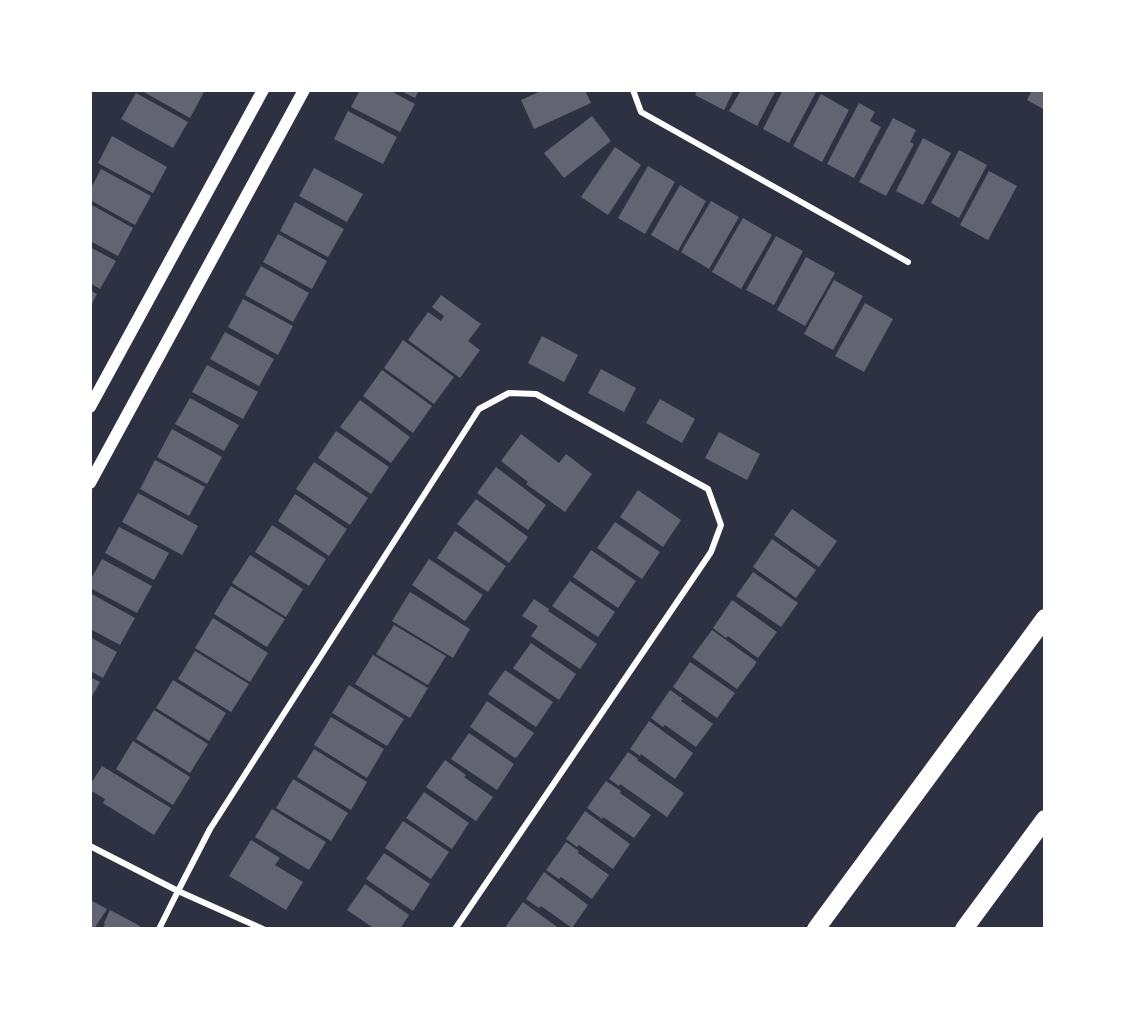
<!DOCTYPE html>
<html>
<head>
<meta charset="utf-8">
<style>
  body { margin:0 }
  #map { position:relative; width:1135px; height:1019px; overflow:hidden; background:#2d3142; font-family:"Titillium Web",sans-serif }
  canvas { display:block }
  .frame { position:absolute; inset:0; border:92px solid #fff; pointer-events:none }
</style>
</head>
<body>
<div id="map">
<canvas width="1135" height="1019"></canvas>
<div class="frame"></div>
</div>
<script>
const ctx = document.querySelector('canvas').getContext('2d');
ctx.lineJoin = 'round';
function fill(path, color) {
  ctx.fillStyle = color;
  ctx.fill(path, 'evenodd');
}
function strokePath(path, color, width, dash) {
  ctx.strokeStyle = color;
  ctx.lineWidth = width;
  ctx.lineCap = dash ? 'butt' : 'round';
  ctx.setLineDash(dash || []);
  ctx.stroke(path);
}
fill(new Path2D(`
  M140,90H205L190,118Z
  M360,90H389L415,104L400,132L351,107Z
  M399,90H419L415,98Z
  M543,90H585L591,103L534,129L521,100Z
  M698,90H734L724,110L695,95Z
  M741,90H776L757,126L729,111Z
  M783,90H812L816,92L789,143L763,129Z
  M1032,90H1045V110L1027,100Z
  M136,93L188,122L173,148L121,119Z
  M821,94L849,110L822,162L793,146Z
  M859,103L875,112L870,121L881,127L854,178L827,164Z
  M348,111L397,137L383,164L334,139Z
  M592,116L611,141L564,178L544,153Z
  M893,118L916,130L910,142L914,144L886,196L859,182Z
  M112,136L167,167L153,193L98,163Z
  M923,138L951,153L923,205L896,191Z
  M615,147L641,165L608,215L581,197Z
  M959,150L987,165L959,218L931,203Z
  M648,166L675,182L645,234L618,218Z
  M314,168L363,194L347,222L299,196Z
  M101,169L151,196L135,225L90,200V190Z
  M989,171L1017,186L988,240L960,225Z
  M680,185L706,201L678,251L651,235Z
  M711,201L739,217L709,269L681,252Z
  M295,202L344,229L328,257L280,231Z
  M90,204L133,228L118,256L90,241Z
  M743,218L772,235L741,289L712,272Z
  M278,234L327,261L312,289L263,262Z
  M776,236L803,251L774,305L746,290Z
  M90,247L116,261L100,289L90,283Z
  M806,257L835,273L805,326L777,310Z
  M261,266L309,293L293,322L245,295Z
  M834,280L863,296L833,350L804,334Z
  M90,290L97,294L90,307Z
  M441,295L481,324L468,341L480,350L460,378L408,340L428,312L441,321L444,316L432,307Z
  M243,299L293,326L278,355L228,327Z
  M865,303L893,319L864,372L835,356Z
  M225,332L274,359L259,386L210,359Z
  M542,336L578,355L564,382L528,363Z
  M403,340L454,377L434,404L384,368Z
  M207,365L258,392L243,419L192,392Z
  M601,369L636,388L624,412L588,393Z
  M382,370L432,406L413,433L363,396Z
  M190,398L239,425L224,451L175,424Z
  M660,399L695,419L682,443L646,423Z
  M360,400L410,437L391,463L340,427Z
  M172,429L222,457L207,484L157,457Z
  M336,431L389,467L371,494L318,458Z
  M719,432L760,454L747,480L705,458Z
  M521,434L559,463L566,454L592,474L565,512L526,484L528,482L501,461Z
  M155,460L205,487L189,516L140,489Z
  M314,462L368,498L350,525L296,489Z
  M496,467L546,505L528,530L477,493Z
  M638,490L681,520L663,547L620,517Z
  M138,493L198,526L182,555L122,522Z
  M295,494L347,529L329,556L278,521Z
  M476,499L528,537L509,563L457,524Z
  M792,509L837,541L819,567L774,535Z
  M615,522L660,552L642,579L597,548Z
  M272,525L326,559L309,586L255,552Z
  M119,527L169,553L154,580L105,553Z
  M455,531L506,566L488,592L437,558Z
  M772,539L816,570L796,598L753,567Z
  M591,550L636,581L618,608L573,577Z
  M250,555L303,589L286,617L232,583Z
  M102,559L152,586L137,613L90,588V581Z
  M429,559L483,595L465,621L412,585Z
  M753,572L798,603L781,627L736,596Z
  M570,581L615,612L598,637L552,606Z
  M231,586L285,619L267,647L214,614Z
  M410,592L470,629L453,658L392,621Z
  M90,593L135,618L120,645L90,629Z
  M534,599L549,609L548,611L597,644L580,669L531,636L538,626L522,616Z
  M732,600L777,632L758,658L728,636L726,638L713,628Z
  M213,618L268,653L250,682L195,648Z
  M394,625L446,656L428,685L376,654Z
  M712,630L757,662L737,689L692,657Z
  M90,637L117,652L103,678L90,671Z
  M531,643L576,674L559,700L513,668Z
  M195,651L249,684L231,712L178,679Z
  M373,655L428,688L410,718L355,684Z
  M690,662L735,693L717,718L673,687Z
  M505,670L553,702L536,727L488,694Z
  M90,677L100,682L90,700Z
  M173,680L226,713L209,741L156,708Z
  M349,685L404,719L387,746L332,713Z
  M670,690L683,699L681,701L713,724L696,747L665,725L663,727L651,718Z
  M487,701L534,733L517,757L515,758L470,727Z
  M154,710L208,744L190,773L136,739Z
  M331,717L384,749L367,778L314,745Z
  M649,721L693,753L675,779L641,754L640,756L630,749Z
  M469,733L514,764L497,790L451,759Z
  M133,741L190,777L173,805L116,769Z
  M314,749L367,782L351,810L297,777Z
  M628,752L638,759L637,760L684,793L667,817L620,784L619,786L609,779Z
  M445,760L466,775L464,777L493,797L476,821L426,787Z
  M102,766L171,808L154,835L103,803L105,799L90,790V785Z
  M293,779L348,813L331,841L276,808Z
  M606,781L621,791L620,793L651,815L634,838L603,817L602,819L587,808Z
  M424,792L469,823L452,849L406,818Z
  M272,809L326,842L309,870L255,837Z
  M585,811L630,844L613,869L579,845L577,847L566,839Z
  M403,821L449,852L431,879L385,848Z
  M251,840L280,858L275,865L303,882L286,910L229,876Z
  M566,842L579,851L578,853L609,875L592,899L561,877L559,879L546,870Z
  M384,853L430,884L413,911L366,879Z
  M544,872L588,905L572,928L541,906L539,908L526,899Z
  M365,884L409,915L400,929H375L347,910Z
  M90,900L107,909L94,929H90Z
  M523,902L535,911L560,929H504Z
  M110,910L140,926L138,929H103L105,924L104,923Z`), '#626471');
strokePath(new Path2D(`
  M633,90L641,112L908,262
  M90,846L178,891L159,929
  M263,929L178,891L210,829L479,409L509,393L536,394L708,489L721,525L711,552L455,929`), '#fff', 6);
strokePath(new Path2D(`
  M90,407L263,90
  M90,483L304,90`), '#fff', 12);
strokePath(new Path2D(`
  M816,929L1045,618
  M964,929L1045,819`), '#fff', 18);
</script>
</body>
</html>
